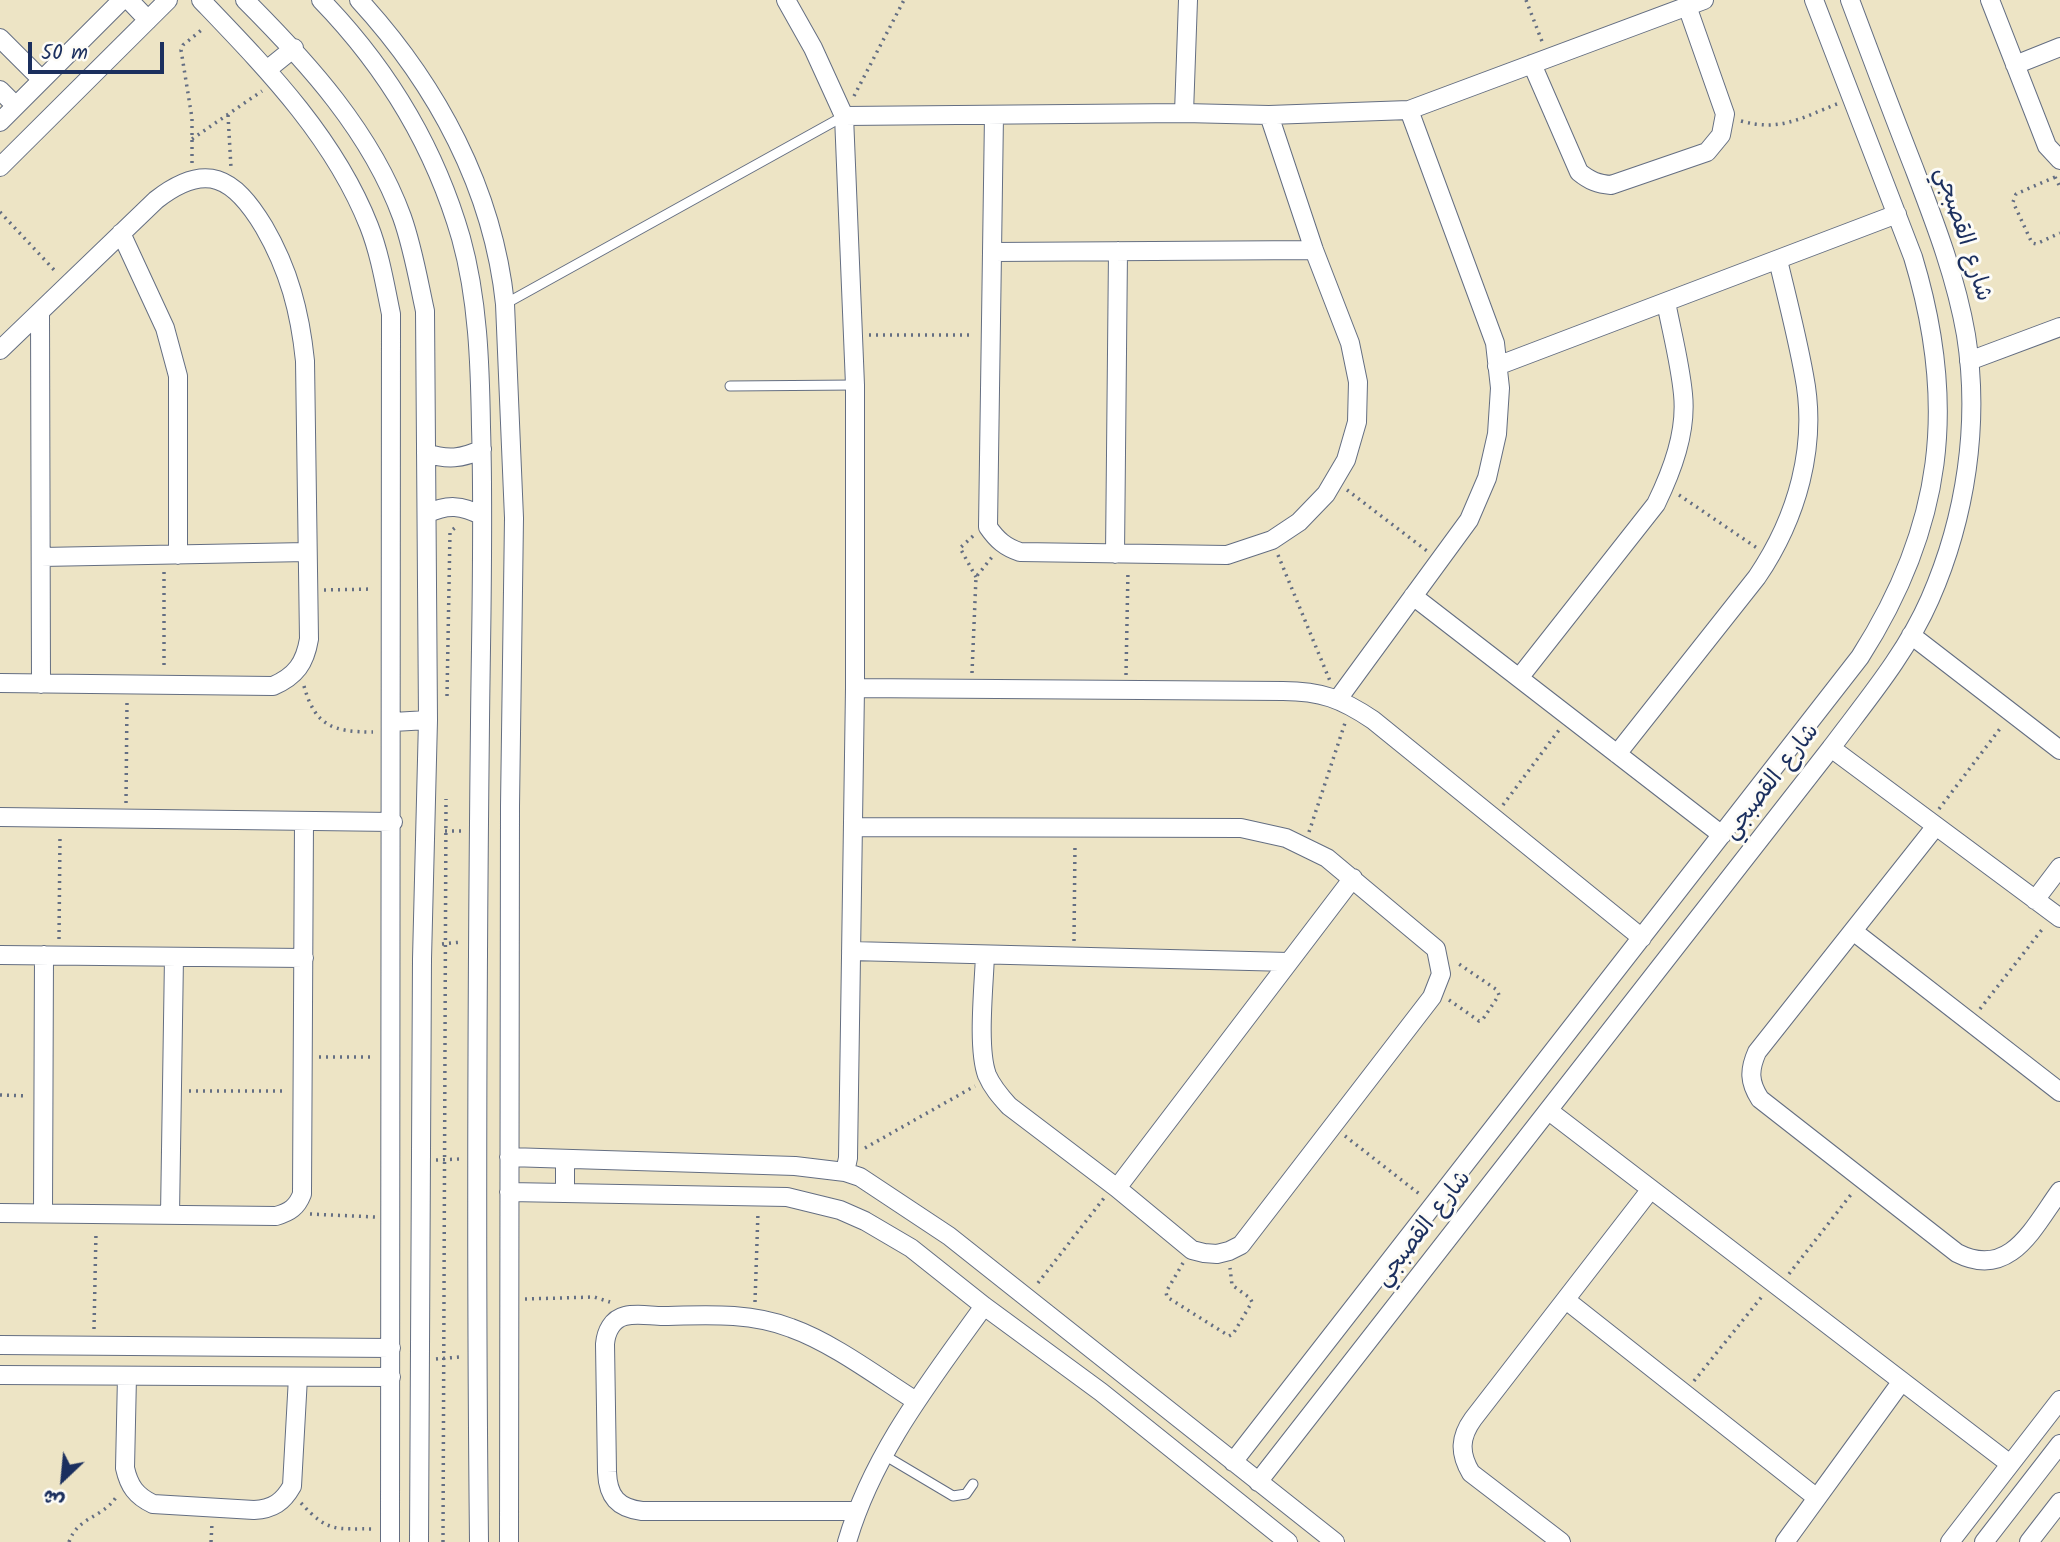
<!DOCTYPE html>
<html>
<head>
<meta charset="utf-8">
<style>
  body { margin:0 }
  #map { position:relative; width:2060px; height:1542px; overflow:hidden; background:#ede4c5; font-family:Kalam,"Playpen Sans Arabic",sans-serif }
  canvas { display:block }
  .north { position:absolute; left:28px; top:1444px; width:70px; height:70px; -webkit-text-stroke:5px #fdfcf7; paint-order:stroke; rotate:206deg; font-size:19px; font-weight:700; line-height:28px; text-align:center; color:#1b2f5e }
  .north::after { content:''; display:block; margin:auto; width:24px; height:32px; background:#1b2f5e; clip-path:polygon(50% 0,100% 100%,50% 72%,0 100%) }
  .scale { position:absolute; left:28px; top:42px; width:136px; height:32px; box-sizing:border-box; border:4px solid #1b2f5e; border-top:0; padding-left:9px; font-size:21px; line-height:24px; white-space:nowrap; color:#1b2f5e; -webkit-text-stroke:5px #fdfcf7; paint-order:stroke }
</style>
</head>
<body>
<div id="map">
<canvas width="2060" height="1542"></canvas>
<div class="north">ش</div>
<div class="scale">50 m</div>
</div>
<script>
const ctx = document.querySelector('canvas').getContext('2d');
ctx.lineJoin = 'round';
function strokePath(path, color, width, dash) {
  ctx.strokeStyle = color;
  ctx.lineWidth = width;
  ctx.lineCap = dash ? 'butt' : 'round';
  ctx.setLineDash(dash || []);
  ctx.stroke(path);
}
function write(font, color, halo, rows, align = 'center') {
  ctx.font = font + ' Kalam,"Playpen Sans Arabic",sans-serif';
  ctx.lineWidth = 6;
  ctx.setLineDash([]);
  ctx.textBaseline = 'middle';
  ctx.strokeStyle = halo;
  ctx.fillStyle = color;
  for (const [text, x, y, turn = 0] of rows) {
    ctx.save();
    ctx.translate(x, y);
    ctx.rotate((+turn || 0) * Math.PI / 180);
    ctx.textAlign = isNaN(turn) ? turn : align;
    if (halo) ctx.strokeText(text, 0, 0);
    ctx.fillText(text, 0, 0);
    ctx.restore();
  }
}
const lane = new Path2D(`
  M505,304L844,116
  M730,386L855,385
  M884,1455L953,1496L966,1494L973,1484`);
const street = new Path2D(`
  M129,0L148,20
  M201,0C266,68 334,137 369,226C380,254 385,285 391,314L390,1542
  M245,0C308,63 371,132 402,217C413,248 418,279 425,311L428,720L422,959L419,1542
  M321,0C386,67 435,148 461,238C478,299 480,364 481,427C484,525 481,624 480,722C477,995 476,1269 479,1542
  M359,0C437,85 493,189 505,304L514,518L510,806L509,1542
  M786,0L813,48L844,116L855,385V688L848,1158L845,1172
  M1990,0L2047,146L2060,160
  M0,38L42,80
  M1532,64L1579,172C1590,181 1598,184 1611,185L1707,152L1721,135L1725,114L1687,6
  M2015,65L2060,47
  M268,69L294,48
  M0,90L16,106
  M1184,113L1188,0
  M994,115L988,527C997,540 1005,547 1020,552L1227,555L1272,540L1299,522L1326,494L1346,460L1357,422L1358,382L1350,343L1314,250L1269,115
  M844,116L1184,113L1269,115L1409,110L1704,0
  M0,122L122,0
  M0,167L168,0
  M121,233L165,328L178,376V555
  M992,252L1314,250
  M40,312L41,684
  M0,350L156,200C206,161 234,177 264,227C289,270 300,312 305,361L309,639C305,663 296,676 273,686L0,683
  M1969,361L2060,327
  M1497,366L1897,214
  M426,453C447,460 462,459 482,449
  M427,514C447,504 462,505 482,516
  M1115,554L1118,251
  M41,557L307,552
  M1413,596L1722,835
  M1911,635L2060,750
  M1519,678L1656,504C1672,471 1687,432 1683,394C1680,363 1672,333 1666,302
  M855,688L1283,691C1321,691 1342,699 1373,720L1642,938
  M1338,699L1469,520L1487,478L1497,434L1500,388L1495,343L1409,110
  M393,722L428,720
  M1831,748L2060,918
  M1617,754L1757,577C1797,518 1818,446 1804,375C1797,336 1787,298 1778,260
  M0,817L393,822
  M1936,826L1757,1052C1749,1070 1749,1082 1760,1099L1957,1253C2010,1280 2033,1228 2060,1191
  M853,827L1241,828L1286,838L1327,858L1436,949L1441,974L1432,997L1241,1245L1229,1251L1217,1254L1204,1253L1192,1250L1117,1188L1009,1106C1000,1096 992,1087 987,1075C977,1048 984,985 985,955
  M2035,900L2060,867
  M1853,931L2060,1092
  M851,951L1289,962
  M0,955L304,958
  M1549,1111L2010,1464
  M509,1157L795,1166L845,1172L860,1177L949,1236L1335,1542
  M1117,1188L1353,878
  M509,1192L787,1197L840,1210L865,1221L911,1248L984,1306L1101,1392L1288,1542
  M565,1193V1159
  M0,1213L276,1216C290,1212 297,1207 302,1194L304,821
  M43,1213L44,955
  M170,1215L174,957
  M1566,1300L1817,1498
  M0,1345L391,1348
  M0,1375L391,1377
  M127,1376L125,1468C129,1486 136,1496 153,1504L254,1510C273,1509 283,1502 292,1486L298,1377
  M1233,1462L1860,657C1943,527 1958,405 1913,257L1814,0
  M1258,1482L1831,748C1866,701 1906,654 1930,599C1966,517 1980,423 1966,335C1956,277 1935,223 1914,168C1892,112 1871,56 1850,0
  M856,1511H642C618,1508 608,1497 607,1472L605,1344C606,1332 612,1319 625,1316C637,1313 651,1316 663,1316C706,1315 750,1312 791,1328C833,1343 878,1377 916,1401
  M847,1542C873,1453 931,1380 984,1306
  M1561,1542L1471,1473C1459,1453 1460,1437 1473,1419L1651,1189
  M1785,1542L1902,1381
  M1950,1542L2060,1400
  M1984,1542L2060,1444
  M2029,1542L2060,1502`);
strokePath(lane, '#646e82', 11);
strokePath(street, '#646e82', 20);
strokePath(new Path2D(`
  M1526,0L1543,44
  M854,96L904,0
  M228,115L231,168
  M1741,121C1780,132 1801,118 1837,104
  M192,139L262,91
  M192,163V118L181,50L183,45L204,28
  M2055,177L2016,194L2013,202L2032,243L2036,244L2060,233
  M2055,177L2060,187
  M0,212L56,272
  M869,335H973
  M1347,490L1427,551
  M1679,495L1757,548
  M973,536L960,548L976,577
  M1278,555L1330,681
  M164,572V670
  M324,590L373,589
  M972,673L976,577L992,557
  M1126,675L1128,570
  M304,686C315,726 333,732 373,732
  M447,696L450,532L457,526
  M126,803L127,702
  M1503,805L1559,730
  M1939,809L2002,726
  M445,831H462
  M1309,832L1345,723
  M59,939L60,835
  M1074,941L1075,844
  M442,944L462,942
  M1449,1000L1479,1021L1483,1019L1499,995L1497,990L1456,962
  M1980,1009L2044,927
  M319,1057H374
  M189,1091H287
  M0,1095L27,1096
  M1345,1136L1422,1196
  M865,1148L975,1086
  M436,1160L460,1159
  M310,1214L375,1217
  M1183,1263L1166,1292L1167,1297L1229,1336L1233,1334L1252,1302L1250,1298L1232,1285L1230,1268
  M1789,1274L1853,1192
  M1038,1283L1104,1198
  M525,1299L594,1297L610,1302
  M755,1302L758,1212
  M94,1329L96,1232
  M436,1359L460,1357
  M1694,1381L1764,1294
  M301,1503C329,1534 336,1528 375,1529
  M69,1542C78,1516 102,1519 117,1496
  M211,1542L212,1523
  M443,1542L446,799`), '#646e82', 3.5, [2, 5]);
strokePath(lane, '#fff', 9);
strokePath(street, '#fff', 18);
write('23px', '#1b2f5e', '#fdfcf7', [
  ["شارع القصبجي",1961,235,72],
  ["شارع القصبجي",1773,783,-52],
  ["شارع القصبجي",1425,1230,-52]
]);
</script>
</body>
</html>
